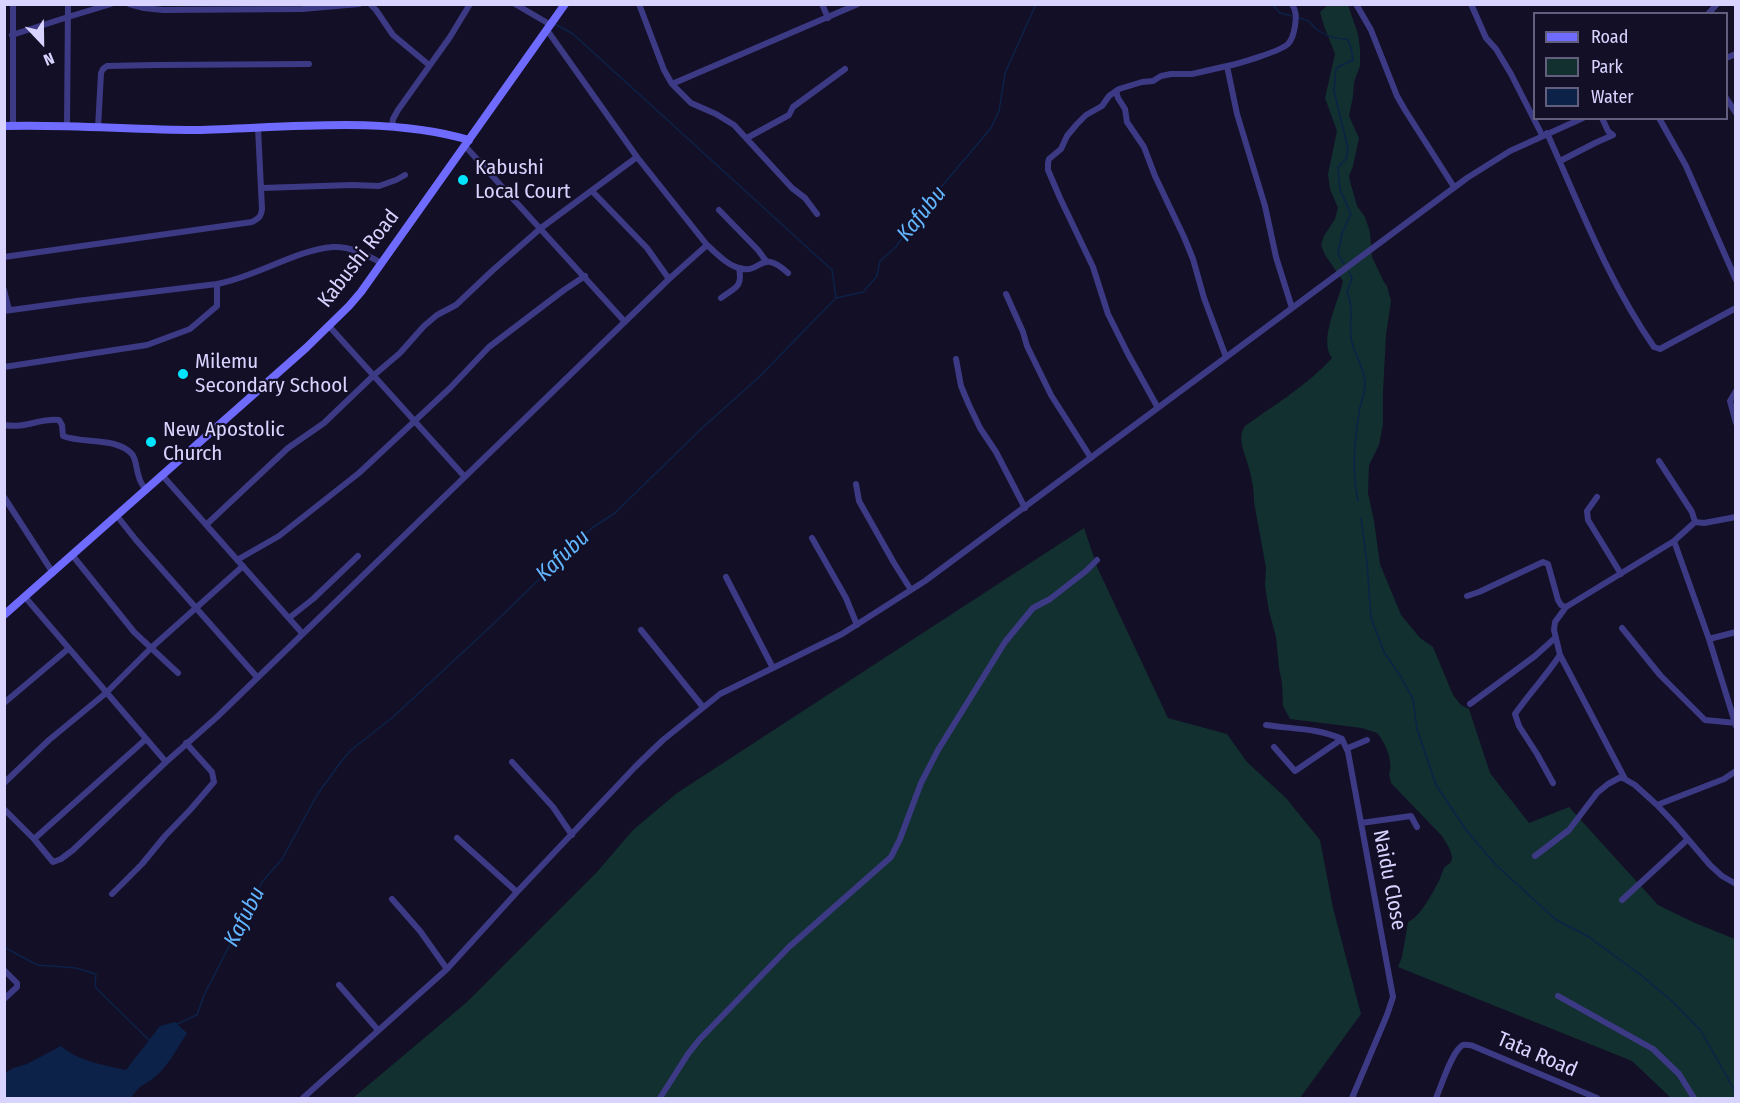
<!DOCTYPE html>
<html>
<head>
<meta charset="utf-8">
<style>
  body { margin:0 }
  #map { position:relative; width:1740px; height:1103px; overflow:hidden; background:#130f26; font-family:"Fira Sans Condensed",sans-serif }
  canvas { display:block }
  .frame { position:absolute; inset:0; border:6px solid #d9d4ff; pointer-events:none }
  .legend { position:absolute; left:1533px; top:12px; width:195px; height:108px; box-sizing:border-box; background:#130f26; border:2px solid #625e7d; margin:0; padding:8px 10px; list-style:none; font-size:18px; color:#d9d4ff }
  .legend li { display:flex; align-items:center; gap:12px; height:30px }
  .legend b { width:30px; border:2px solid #625e7d }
  .north { position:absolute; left:12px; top:12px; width:60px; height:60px; -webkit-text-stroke:4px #130f26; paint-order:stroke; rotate:158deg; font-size:16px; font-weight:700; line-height:24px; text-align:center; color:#d9d4ff }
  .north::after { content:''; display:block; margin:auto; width:21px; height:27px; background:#d9d4ff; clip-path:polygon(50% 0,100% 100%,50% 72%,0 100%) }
</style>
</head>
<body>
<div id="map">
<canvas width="1740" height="1103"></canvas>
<div class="frame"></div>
<ul class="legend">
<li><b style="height:8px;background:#6f6bff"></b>Road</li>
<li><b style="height:16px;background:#12302f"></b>Park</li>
<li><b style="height:16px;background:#0c2248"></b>Water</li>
</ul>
<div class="north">N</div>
</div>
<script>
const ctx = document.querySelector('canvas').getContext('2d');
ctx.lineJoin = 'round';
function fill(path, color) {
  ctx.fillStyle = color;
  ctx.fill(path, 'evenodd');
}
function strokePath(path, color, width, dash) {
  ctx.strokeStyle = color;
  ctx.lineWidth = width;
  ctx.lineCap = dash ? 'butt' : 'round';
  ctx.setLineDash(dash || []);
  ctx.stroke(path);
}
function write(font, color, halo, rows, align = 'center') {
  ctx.font = font + ' "Fira Sans Condensed",sans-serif';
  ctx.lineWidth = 4.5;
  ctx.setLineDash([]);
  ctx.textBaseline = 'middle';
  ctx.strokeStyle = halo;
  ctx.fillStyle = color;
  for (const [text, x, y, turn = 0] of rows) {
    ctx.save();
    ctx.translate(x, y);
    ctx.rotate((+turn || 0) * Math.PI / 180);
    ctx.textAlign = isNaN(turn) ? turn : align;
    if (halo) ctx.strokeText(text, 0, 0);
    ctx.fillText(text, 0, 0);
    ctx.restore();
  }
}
fill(new Path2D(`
  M1328,5H1348L1358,34L1360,49V66L1354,82L1353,96L1349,116L1359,138L1353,166L1349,176L1350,181L1357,206L1365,217L1370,232L1372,257L1384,282L1387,286L1391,301L1386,335L1383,392V424L1379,445L1369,465L1368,493L1374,521L1380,564L1401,615L1420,638L1433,647L1453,695L1461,705L1469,709L1490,773L1529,823L1569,807L1658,905L1695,923L1735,939V1098H1671L1632,1061L1398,967L1402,957L1408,922C1421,916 1431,895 1439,881C1441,877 1442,872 1444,868C1448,864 1452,864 1452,857C1451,849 1445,841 1441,835L1391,783L1389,774C1394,762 1385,742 1377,733L1362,728L1290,719L1283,706L1282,683L1279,668L1276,637L1269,611L1265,586L1266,568L1254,502C1254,490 1252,479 1249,468C1246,455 1236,439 1245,426C1274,405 1308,385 1332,358C1318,340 1339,301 1343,281L1325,255L1321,245L1324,236L1335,219L1338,208L1330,189L1328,174L1337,131L1325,98L1335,54L1324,26L1320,12Z
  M1084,528L1098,569L1168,718L1227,734L1247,762L1286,798L1320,840L1333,908L1361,1014L1300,1098H353L467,1002L597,872L633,830L677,793Z`), '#12302f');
fill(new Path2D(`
  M175,1022L187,1033C178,1047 169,1065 156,1076C144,1086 141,1083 131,1098H5V1073L13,1068L27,1064L61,1046C78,1061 104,1065 126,1070L160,1026Z`), '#0c2248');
strokePath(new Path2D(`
  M1272,4L1280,13L1292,16
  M1299,18C1313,21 1309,24 1319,31C1328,37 1337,39 1347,39L1351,47L1353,60L1336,68L1334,91L1348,149L1346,159L1338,167L1340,190L1351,214L1342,233L1338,254L1344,264
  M555,24L573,34L832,270L836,298
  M1349,272L1352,278L1347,292C1354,307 1349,322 1351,338C1353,353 1364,366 1365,382C1366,392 1360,403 1359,413C1354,442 1352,473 1358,501
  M1361,518L1367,564L1371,618L1384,652L1401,677L1413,699L1417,729L1436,785L1466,830L1495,864L1555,919L1589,937L1642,976L1673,1002L1701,1031L1736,1093
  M4,947L37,965L76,968L96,974L95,985L97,989L150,1041
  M177,1024L197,1015L204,995L262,882L282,859L317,795L340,763L351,750L393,717L489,628L592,528L615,513L702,428L758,378L836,298L863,292L877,276L880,261L896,247L920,212L991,128L999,111L1005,73L1036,4`), '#0c2248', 1.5);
strokePath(new Path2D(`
  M129,4L144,8L163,10L302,9L359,4
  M370,4L376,10L393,35L429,65
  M515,4L551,25
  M639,4L664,70L672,84L858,4
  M822,4L828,18
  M1292,4C1297,12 1296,18 1295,26C1294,32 1292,40 1288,44C1281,51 1238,64 1227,66L1237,114L1265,206L1276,257L1292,308
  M1356,4L1371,30L1397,96L1405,110L1454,187
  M1471,4L1486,38L1496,49L1511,74L1542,135
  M1708,14L1717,4
  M12,35L68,17L111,4
  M1726,58L1736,54
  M672,84L691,103L716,114L734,125L792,188L805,198L817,214
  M1116,91L1118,98L1125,109L1127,122L1144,147L1155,176L1184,237L1193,259L1204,298L1226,357
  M1726,98L1736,113
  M1659,118L1686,166L1736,280
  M13,126V4
  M67,126L68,4
  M392,127L393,119L398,110L450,37L470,4
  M98,128L101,73L103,69L107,66L157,65L309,64
  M1547,133C1580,206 1608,281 1654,347L1660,349L1736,308
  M747,138L789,115L793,107L845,69
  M465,146L625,322
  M1560,161L1595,143L1613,135L1608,131L1602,118
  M262,188L352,185L379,186L396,180L405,175
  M592,191L647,248L669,279
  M719,210L758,250L766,261
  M707,245C716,253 727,265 739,268C763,275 759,247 788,273
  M4,257L252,222C259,218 261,217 262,209L258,128
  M217,284C256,277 295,250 333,247C349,246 368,255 381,263
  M4,290L9,310
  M1006,294L1023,332L1027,346L1051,395L1091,458
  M721,298C735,287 743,288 739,268
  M4,311L77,301L217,284V306L190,329L147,345L4,367
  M329,326L464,476
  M956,359L961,386L969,405L980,428L996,452L1025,508
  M1736,391L1730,401L1736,423
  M1158,408L1128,354L1108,314L1093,267L1060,198L1048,170V163L1049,159L1061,149L1067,136L1077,124L1086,115L1102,106L1109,96L1119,89L1142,82L1153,81L1161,76L1171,74H1192L1227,66
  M4,425C26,429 39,418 59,420L62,425L63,436C83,444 117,437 132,454C137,461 136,470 139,477C140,482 143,486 146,490
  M1659,461L1692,512L1695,522
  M162,475L302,633
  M856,484L859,501L894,563L911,590
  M4,497L53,573
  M1597,497L1587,511L1588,520L1621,574
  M117,516L136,540L257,677
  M207,524L288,448L324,423L373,376L400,353L424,326L437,315L456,305L493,270L541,228L637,157
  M812,538L846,598L857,625
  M1674,541L1709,639L1736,726
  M73,556L134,632L178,673
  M237,560L279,536L359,473L450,388L489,347L564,290L585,276
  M726,577L773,668
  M1467,596L1479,592L1543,562L1548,564L1558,600L1561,605L1566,607
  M25,597L166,762L217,717L669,279L707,245L637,157L547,30
  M289,618L313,599L358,556
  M1622,628L1660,675L1705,720L1736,723
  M641,630L703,707
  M1709,639L1736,632
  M4,703L68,649
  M1470,704L1535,656L1555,638
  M1266,725C1292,729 1317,728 1342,739L1348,752L1393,997L1387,1015L1352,1098
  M1274,747L1295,771L1342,739
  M1348,748L1367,740
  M512,762L553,807L572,835
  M1625,779L1560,655L1554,630L1555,622L1566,607L1674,541L1695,522L1704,523L1736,517
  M4,783L49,740L106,693L151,648L243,566
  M1553,783L1537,754L1519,726L1515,714C1529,694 1546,676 1560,655
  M1657,805L1724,779L1736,771
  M4,809L34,839L53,862L61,859L73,850L166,762
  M1361,823L1411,816L1417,827
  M457,838L517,892
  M34,839L146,739
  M1535,856L1569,830L1597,793L1608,784L1619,778H1623L1635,785L1657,805L1675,824L1710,865L1722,876L1736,884
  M112,894L142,864L165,836L190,810L214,782L212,772L186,743
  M392,899L420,931L447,969
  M1622,900L1688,839
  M4,970L17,983V987L4,999
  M339,985L378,1030
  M1558,996L1653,1049L1679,1074L1694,1098
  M303,1098L447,969L517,892L635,767L663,740L720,694L842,634L925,581L1467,178L1510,151L1583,118
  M660,1098L688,1054L699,1040L789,947L891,857L900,839L921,783L938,750L1005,642L1033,608L1050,599L1086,571L1097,560
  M1436,1098C1441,1087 1452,1050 1463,1045C1467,1044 1469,1045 1473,1046L1597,1098`), '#3d3a85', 6);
strokePath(new Path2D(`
  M4,126C68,124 132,130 196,130C284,128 385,115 469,140
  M4,615L306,348L349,306L361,292L565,4`), '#6f6bff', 8);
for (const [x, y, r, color] of [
  [463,180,6,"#00e5ff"],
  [183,374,6,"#00e5ff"],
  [151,442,6,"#00e5ff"]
]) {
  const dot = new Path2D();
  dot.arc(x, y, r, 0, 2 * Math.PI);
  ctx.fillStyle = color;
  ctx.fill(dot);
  strokePath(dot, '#130f26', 2);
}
write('21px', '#d9d4ff', '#130f26', [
  ["Kabushi",475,168],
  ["Local Court",475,192],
  ["Milemu",195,362],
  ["Secondary School",195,386],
  ["New Apostolic",163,430],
  ["Church",163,454]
], 'left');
write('21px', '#d9d4ff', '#130f26', [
  ["Kabushi Road",359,259,-52],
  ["Naidu Close",1389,880,79],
  ["Tata Road",1537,1055,23]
]);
write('italic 22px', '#62b6ff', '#130f26', [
  ["Kafubu",922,214,-51],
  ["Kafubu",563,556,-43],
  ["Kafubu",245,917,-63]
]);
</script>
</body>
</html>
